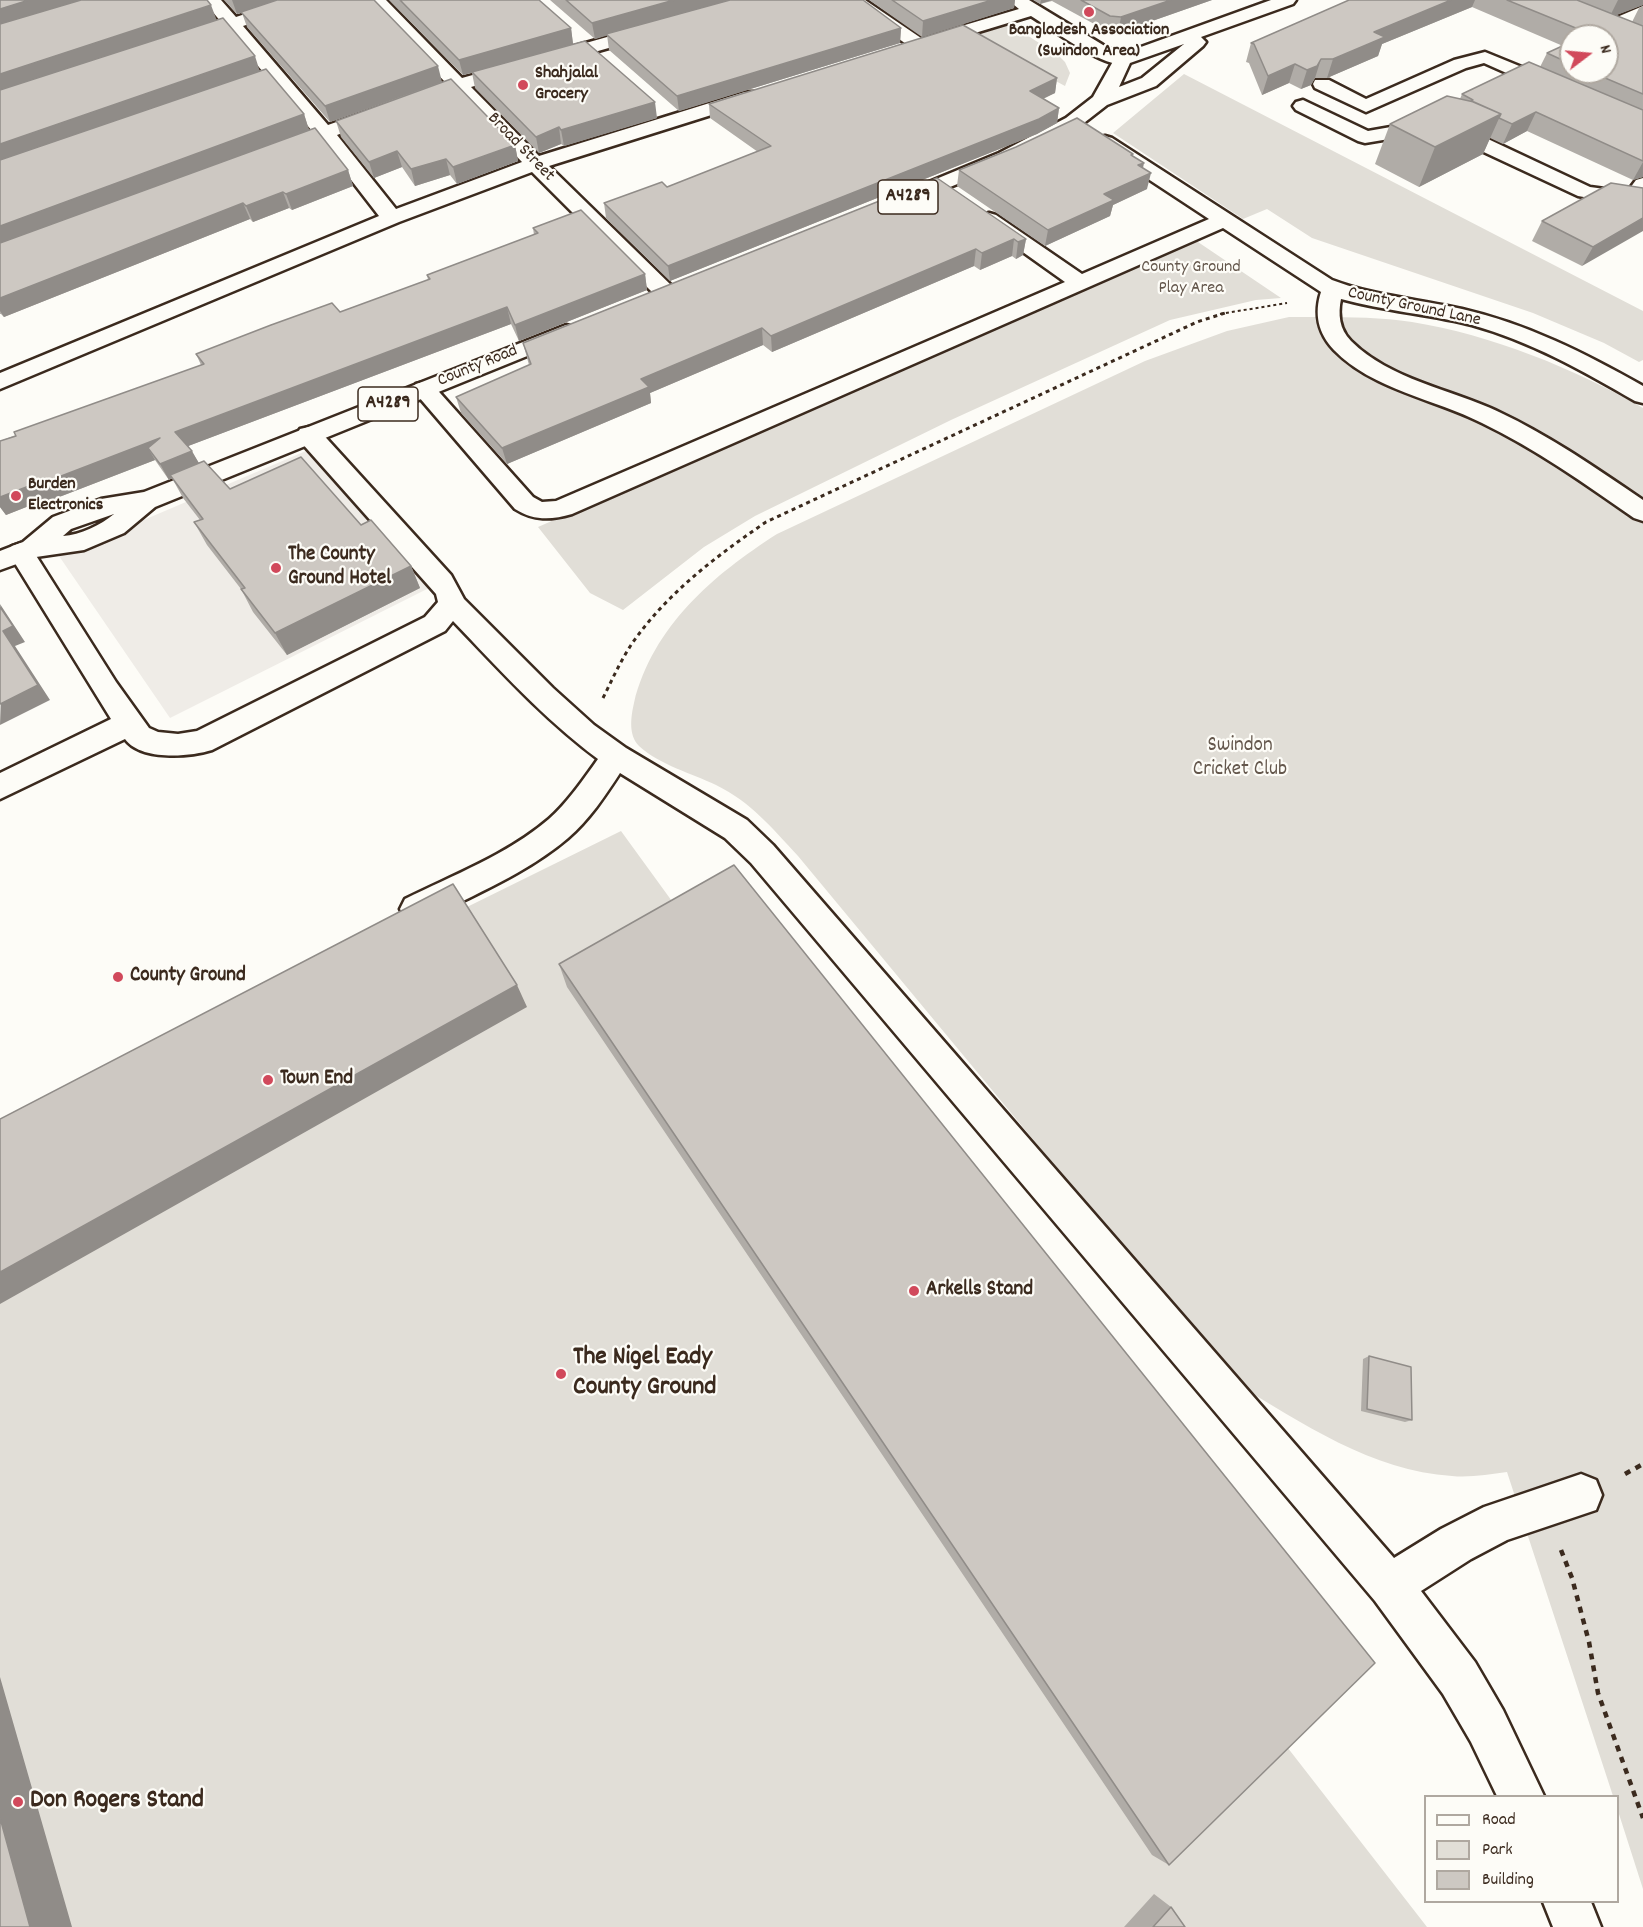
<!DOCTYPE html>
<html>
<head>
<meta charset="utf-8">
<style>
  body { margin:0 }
  #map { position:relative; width:1643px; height:1927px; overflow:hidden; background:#fdfcf7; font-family:Dekko,sans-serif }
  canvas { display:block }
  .legend { position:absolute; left:1424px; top:1795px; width:195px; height:108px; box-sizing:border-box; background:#fdfcf7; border:2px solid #afa8a0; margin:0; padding:8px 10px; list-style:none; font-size:18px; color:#3b2a1e }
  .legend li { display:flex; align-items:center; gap:12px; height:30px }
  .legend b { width:30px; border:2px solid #afa8a0 }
  .north { position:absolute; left:1559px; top:24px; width:60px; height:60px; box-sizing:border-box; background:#fdfcf7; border:2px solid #afa8a0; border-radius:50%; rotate:74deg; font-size:16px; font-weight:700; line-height:24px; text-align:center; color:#3b2a1e }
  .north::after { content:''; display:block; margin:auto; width:21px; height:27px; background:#d1495b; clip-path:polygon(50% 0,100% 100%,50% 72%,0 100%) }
</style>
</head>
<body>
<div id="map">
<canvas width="1643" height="1927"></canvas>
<ul class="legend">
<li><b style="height:8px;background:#fdfcf7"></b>Road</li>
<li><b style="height:16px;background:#e1ded7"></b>Park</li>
<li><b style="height:16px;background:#cdc8c2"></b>Building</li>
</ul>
<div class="north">N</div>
</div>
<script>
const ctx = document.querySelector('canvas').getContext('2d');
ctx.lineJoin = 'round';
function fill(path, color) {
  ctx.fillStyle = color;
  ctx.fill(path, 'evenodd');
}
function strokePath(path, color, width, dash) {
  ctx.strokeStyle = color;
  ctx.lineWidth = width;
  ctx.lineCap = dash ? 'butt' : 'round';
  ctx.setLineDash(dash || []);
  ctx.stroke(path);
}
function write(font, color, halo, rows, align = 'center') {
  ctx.font = font + ' Dekko,sans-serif';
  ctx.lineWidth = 4.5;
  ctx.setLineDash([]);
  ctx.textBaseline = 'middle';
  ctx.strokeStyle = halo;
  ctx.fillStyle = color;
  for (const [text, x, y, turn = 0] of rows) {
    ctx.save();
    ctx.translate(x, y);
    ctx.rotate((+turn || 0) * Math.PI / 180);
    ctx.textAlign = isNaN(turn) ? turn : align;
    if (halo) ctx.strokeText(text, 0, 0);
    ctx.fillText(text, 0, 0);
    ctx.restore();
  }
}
fill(new Path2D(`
  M313,448L435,585L170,718L59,556Z`), '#efece7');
fill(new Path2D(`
  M1007,22L1059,56L1065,62L1070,73L1065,86L983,42L973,32Z
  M1184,74L1643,311V360L1639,362L1604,343L1533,313L1312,238L1267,209L1243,219L1113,133Z
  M1195,240L1281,298L1256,300L1170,320L951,420L755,516L704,547L623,610L590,593L538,527Z
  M1289,317C1330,317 1372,316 1412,322C1492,335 1573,368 1643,408V1889L1618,1811V1796H1613L1507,1472C1489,1474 1470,1478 1452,1476C1372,1471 1302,1423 1235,1383L798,856C771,827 752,803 716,785C691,773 660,765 639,746C628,735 631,716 634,703C653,626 713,575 777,534L1145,361L1227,331Z
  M621,831L1277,1734L1427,1927H0V1153L465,908Z`), '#e1ded7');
const minor = new Path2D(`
  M203,0H221L236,17L287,0H313L310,4L243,26L328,125L446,83L367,0H386L462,78L646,26H658L661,30L658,34L471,87L539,156L745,92H759L761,96L759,100L549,166L674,288L677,293L674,298L666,300L658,298L532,172L399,222L0,389V373L379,216L321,141L285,154H271L268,150L271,146L312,131L229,31L186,44L180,43L177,39L180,35L221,22ZM455,92L522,162L396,209L337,135Z
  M845,0H865L921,38L1019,9L1008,0H1029L1103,45L1128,56L1131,60L1128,64C1105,70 1052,29 1031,16L919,50L913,49Z
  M1643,6V18L1615,31H1603L1600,27L1603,23Z
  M1485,52L1561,83L1563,87L1561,91H1547L1484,63L1466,68L1366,112L1315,88L1313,84L1315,80H1329L1366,99L1454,60Z
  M1303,100L1368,131L1425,121L1471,131L1590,187L1627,192L1636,180L1643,178V204L1636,206L1578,196L1458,140L1425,133L1365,143L1358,141L1296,110L1293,106L1296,102Z
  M1105,136L1112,138L1332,280C1374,296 1418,299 1462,309C1527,324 1585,353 1643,386V403L1635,401C1583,371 1530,341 1472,325C1429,314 1384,311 1341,299C1338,314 1339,329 1351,341C1390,380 1451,389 1499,412C1550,436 1596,468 1643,500V521L1634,518C1585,484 1536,449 1482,423C1435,399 1373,390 1334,350C1318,333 1314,314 1321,292L1223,228L572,514C551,520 534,521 515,509L412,389L416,384L424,382L432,384L533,497L542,502L556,501L1065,282L982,223L979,219L982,215L989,213L996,215L1082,274L1209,219L1098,146L1095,142L1098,138Z
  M309,427L318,429L451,575L464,599L553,688L594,725L626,748L747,820L773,845L1394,1558L1441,1529L1484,1507L1581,1474L1596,1480L1602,1495L1596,1510L1507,1540L1471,1559L1421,1591L1475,1662L1503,1710L1544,1796H1497L1471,1742L1443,1694L1375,1601L751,863L725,838L620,773C605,796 589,820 568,838C527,873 475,894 427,919L416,923L405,919L400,909L405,899C453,875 507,855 549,819C568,802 583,780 598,759C544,719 499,669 453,621L445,631L212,750C189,757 141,761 125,739L0,799V773L111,719L8,552L12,546L21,543L30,546L116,682L149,728L158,732L178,734L197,731L425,617L438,602L436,594L300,441L297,435L300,429Z
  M1543,1902H1591L1601,1927H1553Z`);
const major = new Path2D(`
  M1271,0H1296L1293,4L1201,37L1206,42L1203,46L1156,86L1107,105L1080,126L1013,161L909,204L902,206L895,204L892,200L895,196L999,153L1066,118L1093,97L1116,56ZM1184,44L1142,78L1119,87L1130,63Z
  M566,325L574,327L577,332L574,337L155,507L124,533L84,550L36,557L0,570V551L23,542L53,517L101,499L144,492ZM114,514C101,525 80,535 63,536L71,529Z`);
strokePath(minor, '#3b2a1e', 5);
strokePath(major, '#3b2a1e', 5);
strokePath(new Path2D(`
  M1220,314L1287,303`), '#3b2a1e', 2, [3, 3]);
strokePath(new Path2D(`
  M603,698C612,680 620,662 631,645C666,594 715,557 766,522L1197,322L1225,313`), '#3b2a1e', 3, [4, 4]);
strokePath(new Path2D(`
  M1625,1474L1643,1464
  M1561,1550L1572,1578L1589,1642L1598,1693L1643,1818`), '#3b2a1e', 4.5, [6, 6]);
fill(minor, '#fdfcf7');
fill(major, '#fdfcf7');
fill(new Path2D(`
  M0,0L217,20L260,71L304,114L309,130L348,170L353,186L292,210L289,208L253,222L250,219L4,317L1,314H0Z
  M224,0H374L442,82L515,145L518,161L457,184L450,175L415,186L402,167L374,178L341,137L336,121L403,96L330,122L247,27L242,13L237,14Z
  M389,0H539L571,28L573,44L657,118L564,146L561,144L539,153L475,88L472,73L463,75Z
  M550,0H730L901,28L900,43L679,111L609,50L607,35L595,39Z
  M869,0H1015L1014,8L922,37Z
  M1033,0H1212L1118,33L1107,31L1052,1L1040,4Z
  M1349,0H1643V5L1616,15L1632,22L1639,8L1643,6V177L1633,180L1527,131L1503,144L1490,138L1483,154L1419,187L1375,164L1390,124L1460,99L1462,94L1540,67L1547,53L1563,46L1472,7L1382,44L1378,56L1327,78H1315L1311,85L1301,89L1289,83L1262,95L1249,63L1246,62L1251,43ZM1571,36H1607V72H1571Z
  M1057,78L1055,93L1043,98L1059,108L1057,123L1037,134L670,281L606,218L604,203L667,187L758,152L710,118L709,104Z
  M1133,154V156L1143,168L1147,189L1113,205L1110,216L1045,246L957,186L959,170Z
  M937,178L1026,239L1023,255L1016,259L1012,256L980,270L974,266L772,352L763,345L650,393L651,403L507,464L461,413L456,397L529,365L523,343Z
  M1643,188L1582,266L1532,241L1542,221Z
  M533,228L645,274L647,290L519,341L511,324L188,446L199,463L230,489L361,525L411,566L420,588L287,655L253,612L241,589L207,545L194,522L200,520L183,498L172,478L169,480L155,460L41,504L39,502L6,515L0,507V441L201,365L196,354L340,312L428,280L427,275L534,235Z
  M559,964L1169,1865L1152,1855L567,987Z
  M1369,1356L1412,1420L1405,1422L1361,1411L1363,1359Z
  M1154,1894L1171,1907L1185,1927H1124Z`), '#b0aca7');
fill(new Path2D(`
  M29,0H86L0,27V9Z
  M232,0H280L237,14Z
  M674,0H730L595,39L592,23Z
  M992,0H1015L1014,8L922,37L923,21Z
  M1041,0H1052L1040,4Z
  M1171,0H1212L1118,33L1121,17Z
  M1451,0H1475L1472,7L1382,44L1378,56L1327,78L1333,59L1374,32Z
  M1618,0H1643V5L1609,18Z
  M211,5L217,21L0,93V74Z
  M571,28L573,44L463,75L459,60Z
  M901,28L900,43L679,111L677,96Z
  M255,56L260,72L0,163V144Z
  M1321,59L1315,78L1311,85L1301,89L1307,70Z
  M1295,64L1289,83L1262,95L1268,76Z
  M438,66L442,82L330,122L325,106Z
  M1057,78L1055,93L1029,106L1030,91Z
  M655,102L657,118L564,146L561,130Z
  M1059,108L1057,123L1037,134L670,281L668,266Z
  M1536,112L1527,131L1503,144L1512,124Z
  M304,114L309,130L0,246V226Z
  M1501,114L1483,154L1419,187L1435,147Z
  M559,127L561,144L539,153L536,137Z
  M515,145L518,161L457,184L453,167Z
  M397,151L402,167L374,178L369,162Z
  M446,159L450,175L415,186L411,169Z
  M1643,162V177L1633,180Z
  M1144,163L1141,178L1151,173L1147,189L1113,205L1110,216L1045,246L1048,230L1138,165Z
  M348,170L353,186L292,210L286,194Z
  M283,192L289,208L253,222L246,206Z
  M243,203L250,219L4,317L0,311V298Z
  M1643,218V231L1582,266L1593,247Z
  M1014,239L1012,256L980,270L982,253Z
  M1026,239L1023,255L1016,259L1018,242Z
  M976,249L974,266L772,352L771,336Z
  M645,274L647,290L519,341L515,325Z
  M507,307L511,324L183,448L175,432Z
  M762,328L763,345L650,393L651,403L507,464L502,448L641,379Z
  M160,438L148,448L155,460L41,504L39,502L6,515L0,507V497Z
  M192,451L201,467L170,475L172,478L169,480L160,464Z
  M411,566L420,588L287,655L275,633Z
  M0,604L25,642L15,646L50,700L0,725L3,631Z
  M517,985L527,1007L0,1304V1272Z
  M0,1677L72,1927H30L0,1818Z`), '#908c88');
const building = new Path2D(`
  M0,0H29L0,9Z
  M81,0H207L211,5L0,74V24Z
  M277,0H374L438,66L325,106L241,12Z
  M400,0H539L571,28L459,60Z
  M566,0H674L592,23Z
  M730,0H863L901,28L677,96L606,34Z
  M892,0H992L923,21Z
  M1081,0H1171L1121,17L1110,16Z
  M1349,0H1451L1374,32L1385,37L1333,59H1321L1317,66L1307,70L1295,64L1268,76L1254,44L1251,43Z
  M1507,0H1577L1643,26V94L1591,72H1607V36H1582L1588,33Z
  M223,18L255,56L0,144V90Z
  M963,25L1057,78L1030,91L1059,108L1039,119L668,266L604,203L662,182L667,187L771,146L709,104Z
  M585,41L655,102L561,130L559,127L536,137L472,72Z
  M1571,42V64L1547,53Z
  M1529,62L1643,110V161L1536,112L1512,124L1499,118L1501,114L1471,101L1473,100L1462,94Z
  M266,69L304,114L0,226V160Z
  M451,79L515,145L453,167L446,159L411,169L397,151L369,162L336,121Z
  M1447,96L1474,102L1501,114L1435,147L1390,124Z
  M1077,118L1133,154L1131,155L1144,163L1138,165L1151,173L1104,194L1114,200L1048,230L959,170L1016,147Z
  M315,128L348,170L286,194L283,192L246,206L243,203L0,298V243Z
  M937,178L1026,239L1018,242L1014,239L982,253L976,249L771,336L762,328L641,379L649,387L502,448L456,397L531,364L523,343Z
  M1611,183L1643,188V218L1593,247L1542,221Z
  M581,210L645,274L515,325L507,307L175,432L192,451L160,464L148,448L160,438L30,488L29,486L0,497V441L16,436L14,432L204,364L196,354L271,325L332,303L340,312L430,279L427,275L538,233L533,228Z
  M301,457L361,525L371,520L411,566L275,633L241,589L245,588L194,522L203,519L170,475L204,461L230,489Z
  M0,607L13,626L3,631L38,685L0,704Z
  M734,865L1375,1663L1169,1865L559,964Z
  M453,884L517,985L0,1272V1119Z
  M1369,1356L1411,1367L1412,1420L1367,1409Z
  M0,1818L30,1927H0Z
  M1171,1907L1185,1927H1153Z`);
fill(building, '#cdc8c2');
strokePath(building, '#908c88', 1.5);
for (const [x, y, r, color] of [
  [1089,12,6,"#d1495b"],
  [523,85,6,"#d1495b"],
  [16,496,6,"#d1495b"],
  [276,568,6,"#d1495b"],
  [118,977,6,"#d1495b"],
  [268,1080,6,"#d1495b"],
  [914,1291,6,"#d1495b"],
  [561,1374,6,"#d1495b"],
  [18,1802,6,"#d1495b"]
]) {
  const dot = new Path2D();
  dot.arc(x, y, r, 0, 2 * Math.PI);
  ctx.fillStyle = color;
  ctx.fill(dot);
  strokePath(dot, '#fdfcf7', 2);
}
write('bold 18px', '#3b2a1e', '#fdfcf7', [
  ["Bangladesh Association",1089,32,"center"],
  ["(Swindon Area)",1089,53,"center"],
  ["Shahjalal",535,75],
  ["Grocery",535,96],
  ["Burden",28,486],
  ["Electronics",28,507]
], 'left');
write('18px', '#3b2a1e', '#fdfcf7', [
  ["Broad Street",520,148,46],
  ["County Ground Lane",1414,308,12],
  ["County Road",478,367,-22]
]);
write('18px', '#64574c', '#fdfcf7', [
  ["County Ground",1191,269],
  ["Play Area",1191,290]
]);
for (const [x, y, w] of [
  [908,197,60],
  [388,404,60]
]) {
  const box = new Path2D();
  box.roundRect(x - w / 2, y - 17, w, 34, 4.5);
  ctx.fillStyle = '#fdfcf7';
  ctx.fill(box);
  strokePath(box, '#3b2a1e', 1.5);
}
write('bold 20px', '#3b2a1e', null, [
  ["A4289",908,197],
  ["A4289",388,404]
]);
write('bold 21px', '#3b2a1e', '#fdfcf7', [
  ["The County",288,556],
  ["Ground Hotel",288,580],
  ["County Ground",130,977],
  ["Town End",280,1080],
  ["Arkells Stand",926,1291]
], 'left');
write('21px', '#64574c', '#fdfcf7', [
  ["Swindon",1240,747],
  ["Cricket Club",1240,771]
]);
write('bold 26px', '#3b2a1e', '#fdfcf7', [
  ["The Nigel Eady",573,1359],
  ["County Ground",573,1389],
  ["Don Rogers Stand",30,1802]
], 'left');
</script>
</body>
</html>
